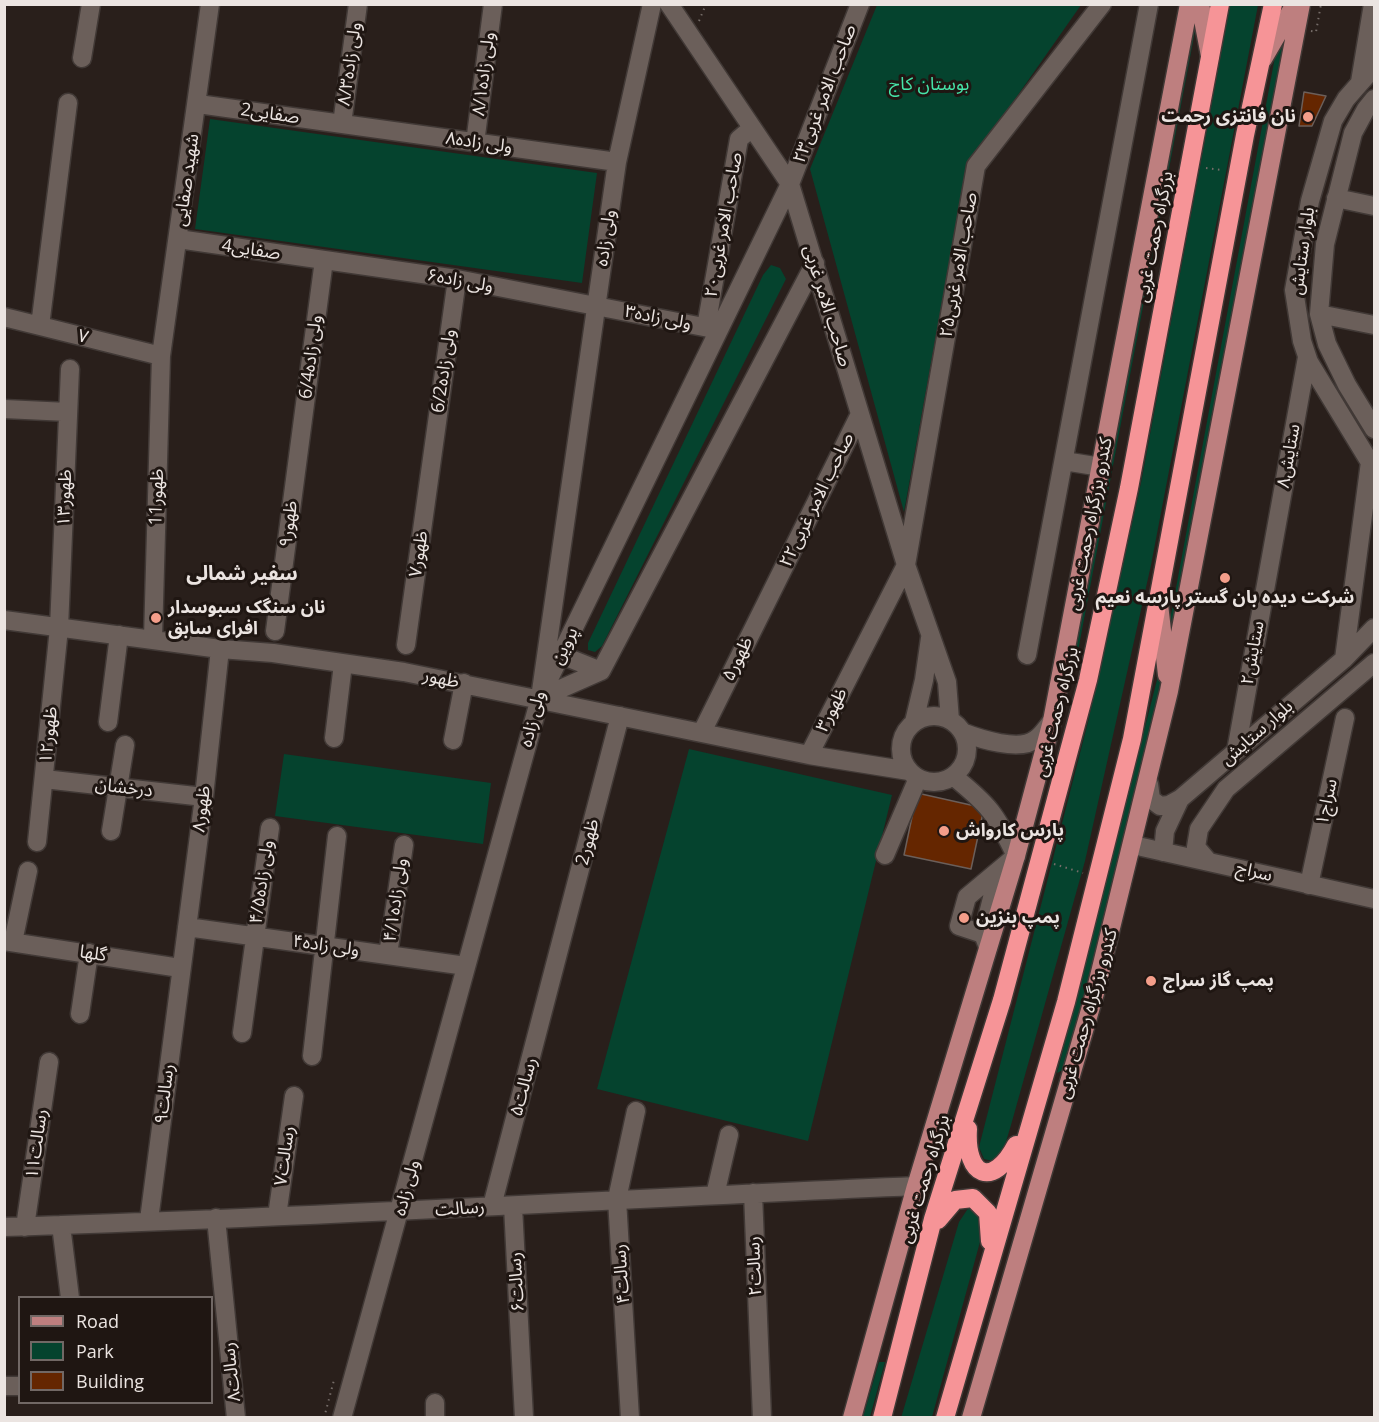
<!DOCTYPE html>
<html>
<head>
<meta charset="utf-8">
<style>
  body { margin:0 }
  #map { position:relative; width:1379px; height:1422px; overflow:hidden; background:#291f1b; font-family:"Open Sans",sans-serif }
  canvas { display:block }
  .frame { position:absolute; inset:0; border:6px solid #ebe4e1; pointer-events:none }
  .legend { position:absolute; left:18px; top:1296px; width:195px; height:108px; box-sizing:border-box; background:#1f1612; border:2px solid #716865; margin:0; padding:8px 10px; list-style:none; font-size:18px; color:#ebe4e1 }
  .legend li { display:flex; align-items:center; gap:12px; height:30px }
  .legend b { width:30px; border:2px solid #716865 }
</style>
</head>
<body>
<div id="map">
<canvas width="1379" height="1422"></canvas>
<div class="frame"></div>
<ul class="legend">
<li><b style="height:8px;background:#be7f7f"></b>Road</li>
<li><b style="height:16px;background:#05432e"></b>Park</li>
<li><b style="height:16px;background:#652600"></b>Building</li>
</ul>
</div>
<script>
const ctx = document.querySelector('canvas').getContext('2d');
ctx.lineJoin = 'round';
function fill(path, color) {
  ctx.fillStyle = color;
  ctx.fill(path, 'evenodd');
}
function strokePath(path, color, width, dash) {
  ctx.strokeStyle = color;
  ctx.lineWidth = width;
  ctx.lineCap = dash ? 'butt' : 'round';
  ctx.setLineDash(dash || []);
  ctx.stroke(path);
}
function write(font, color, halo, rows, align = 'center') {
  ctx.font = font + ' "Open Sans","Noto Sans Arabic",sans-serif';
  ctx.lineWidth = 6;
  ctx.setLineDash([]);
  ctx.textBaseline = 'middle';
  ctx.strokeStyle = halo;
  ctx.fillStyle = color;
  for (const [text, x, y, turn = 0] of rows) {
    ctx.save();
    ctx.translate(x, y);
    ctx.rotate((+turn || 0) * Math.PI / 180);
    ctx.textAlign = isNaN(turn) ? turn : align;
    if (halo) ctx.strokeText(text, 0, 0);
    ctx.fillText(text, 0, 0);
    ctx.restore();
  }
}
fill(new Path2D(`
  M877,5H1081L966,169L904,512L810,169Z
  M1230,5H1258L1151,565L1085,861L1011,1125L1002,1155L993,1161L984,1159L979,1147L1088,722L1141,483Z
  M1195,10L1196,26L1078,651L1073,656Z
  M1286,32L1173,632L1170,620L1277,46Z
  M210,119L597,173L582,283L195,229Z
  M771,265L780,268L786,279L602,646L595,652L588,650V643L763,275Z
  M1158,676L1162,687L1109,904L1063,1070L1057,1073Z
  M689,749L892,795L808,1141L597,1089Z
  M284,754L491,783L483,844L275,816Z
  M969,1207L982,1215L983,1231L932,1417L901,1418L959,1222Z
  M879,1362H885L870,1417H863Z`), '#05432e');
const building = new Path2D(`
  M1304,92L1326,96L1312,126H1299Z
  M917,793L984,808L971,869L904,855Z`);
fill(building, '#652600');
strokePath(building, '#6b5f5a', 1.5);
const minor = new Path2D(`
  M669,4L790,184L906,565L947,682L950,720
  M82,58L91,4
  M1374,67L1346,99L1333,121L1310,201L1294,290L1302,341L1309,362L1374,469
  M1360,82L1373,4
  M1374,99L1366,109L1353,133L1325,244L1319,314L1327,344L1347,385L1374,429
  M198,104L617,162
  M342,124L358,4
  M475,143L493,4
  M1336,198L1374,206
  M178,239L457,279L719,330
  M1319,314L1374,325
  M4,317L161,356
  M40,326L68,103
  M706,327L739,139L752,128
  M4,409L68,412
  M1064,461L1101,467
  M4,620L220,649L273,653L404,672L809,755L909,771
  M275,631L324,260
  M153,638L161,356L210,4
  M406,645L457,279
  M561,655L601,671
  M1027,655L1149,4
  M1344,659L1370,462
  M547,683L790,184L860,4
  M540,698L601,671L815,263
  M901 749a33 33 0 1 1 66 0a33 33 0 1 1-66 0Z
  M108,722L119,635
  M914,722L924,680L930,638
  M702,732L860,414
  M962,732C980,739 1020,752 1036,739C1042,735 1047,727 1052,721
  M334,738L343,664
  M453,740L464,683
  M1236,751L1307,357
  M809,755L906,565L976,166L1102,4
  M953,776C989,805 996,814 1016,856L967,897L959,926L983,934L988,947
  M44,779L204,797
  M1149,784L1151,799L1160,806L1169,805L1180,799
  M111,831L125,745
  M37,842L59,628L70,369
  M1133,845L1374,899
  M1163,852L1165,831L1180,799L1344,659L1374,628
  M885,855L918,778
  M1208,861L1196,847L1199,829L1226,789L1374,663
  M1309,885L1345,718
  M187,927L466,966
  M983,934L999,870
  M4,941L180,968
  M13,942L28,871
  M388,955L404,845
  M80,1014L89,953
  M242,1033L270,828
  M312,1056L337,836
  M753,1193L762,1418
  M715,1195L729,1135
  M492,1206L620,716
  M513,1206L524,1418
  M277,1216L294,1096
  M216,1218L236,1418
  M149,1220L204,797L220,649
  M61,1225L70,1298
  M4,1227C308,1218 612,1199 916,1186
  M25,1227L49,1062
  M4,1386H20
  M435,1403V1418
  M342,1418L540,698L617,162L652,4
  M630,1418L617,1199L636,1111`);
const major = new Path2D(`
  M1200,4L1210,56
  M1263,59L1295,4
  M1159,604L1167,675
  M852,1418L916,1186L1016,856L1052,721L1189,4
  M971,1418L1095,993L1169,691L1301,4`);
const highway = new Path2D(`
  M968,1129C965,1177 993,1189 1016,1145
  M938,1220L955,1200L973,1198L988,1213L990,1241
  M882,1418L933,1219L1002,1000L1088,680L1129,488L1220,4
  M945,1418L1066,1002L1132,739L1245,135L1273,4`);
strokePath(minor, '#413936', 21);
strokePath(major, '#413936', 21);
strokePath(highway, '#413936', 21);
strokePath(new Path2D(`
  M699,21L706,4
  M1311,31L1316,32L1321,4
  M1206,168L1222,170
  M1054,864L1083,873
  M324,1418L334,1380`), '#766d69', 2, [1.5, 4.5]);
strokePath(minor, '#6b5f5a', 18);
strokePath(major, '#be7f7f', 18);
strokePath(highway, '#f69497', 18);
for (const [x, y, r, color] of [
  [1308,117,6,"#f49e8a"],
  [1225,578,6,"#f49e8a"],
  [156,618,6,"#f49e8a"],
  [944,831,6,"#f49e8a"],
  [964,918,6,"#f49e8a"],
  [1151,981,6,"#f49e8a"]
]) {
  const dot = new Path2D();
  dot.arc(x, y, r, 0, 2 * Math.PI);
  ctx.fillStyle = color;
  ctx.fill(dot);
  strokePath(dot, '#1f1612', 2);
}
write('18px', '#ebe4e1', '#1f1612', [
  ["ولی زاده۸/۳",350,64,-82],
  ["ولی زاده۸/۱",484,74,-83],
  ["صاحب الامر غربی۲۳",825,94,-69],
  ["2صفایی",270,114,8],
  ["ولی زاده۸",479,143,8],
  ["شهید صفایی",187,180,-82],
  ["صاحب الامر غربی۲۰",724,225,-80],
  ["بزرگراه رحمت غربی",1155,237,-79],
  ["ولی زاده",606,238,-82],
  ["4صفایی",251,250,8],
  ["بلوار ستایش",1303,251,-82],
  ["صاحب الامر غربی۲۵",959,265,-80],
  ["ولی زاده۶",460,281,10],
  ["صاحب الامر غربی",827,306,73],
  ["ولی زاده۳",658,318,11],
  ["۷",83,337,14],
  ["6/4ولی زاده",311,357,-83],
  ["6/2ولی زاده",444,371,-82],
  ["ستایش۸",1289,456,-80],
  ["11ظهور",157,497,-88],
  ["ظهور۱۳",65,498,-88],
  ["صاحب الامر غربی٢٢",817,500,-64],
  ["ظهور۹",289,524,-83],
  ["کندرو بزرگراه رحمت غربی",1090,524,-79],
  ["ظهور۷",419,554,-82],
  ["پروین",565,646,-64],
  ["ستایش۲",1253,653,-80],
  ["ظهور۵",738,659,-64],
  ["ظهور",441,679,11],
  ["ظهور۳",832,710,-63],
  ["بزرگراه رحمت غربی",1057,712,-76],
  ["ولی زاده",533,719,-76],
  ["بلوار ستایش",1257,733,-41],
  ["ظهور۱۲",49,735,-84],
  ["درخشان",124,788,7],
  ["سراج۱",1327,802,-78],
  ["ظهور۸",202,809,-83],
  ["2ظهور",588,842,-76],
  ["سراج",1254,872,13],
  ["ولی زاده۴/۵",262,882,-82],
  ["ولی زاده۴/۱",396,900,-82],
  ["ولی زاده۴",326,946,8],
  ["گلها",93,954,9],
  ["کندرو بزرگراه رحمت غربی",1088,1014,-74],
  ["رسالت۵",524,1087,-75],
  ["رسالت۹",165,1094,-83],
  ["رسالت۱۱",37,1144,-82],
  ["رسالت۷",285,1156,-82],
  ["بزرگراه رحمت غربی",925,1179,-73],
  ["ولی زاده",407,1188,-75],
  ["رسالت",460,1209,-4],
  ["رسالت۲",755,1266,-92],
  ["رسالت۴",622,1274,-94],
  ["رسالت۶",517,1282,-93],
  ["رسالت۸",232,1372,-96]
]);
write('18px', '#46e5a9', '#1f1612', [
  ["بوستان کاج",929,85]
]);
write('bold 18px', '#ebe4e1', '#1f1612', [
  ["نان فانتزی رحمت",1296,117,"right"],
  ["شرکت دیده بان گستر پارسه نعیم",1225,598,"center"],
  ["نان سنگک سبوسدار",168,608],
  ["افرای سابق",168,629],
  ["پارس کارواش",956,831],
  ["پمپ بنزین",976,918],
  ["پمپ گاز سراج",1163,981]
], 'left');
write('bold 20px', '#ebe4e1', '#1f1612', [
  ["سفیر شمالی",242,574]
]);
</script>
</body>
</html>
